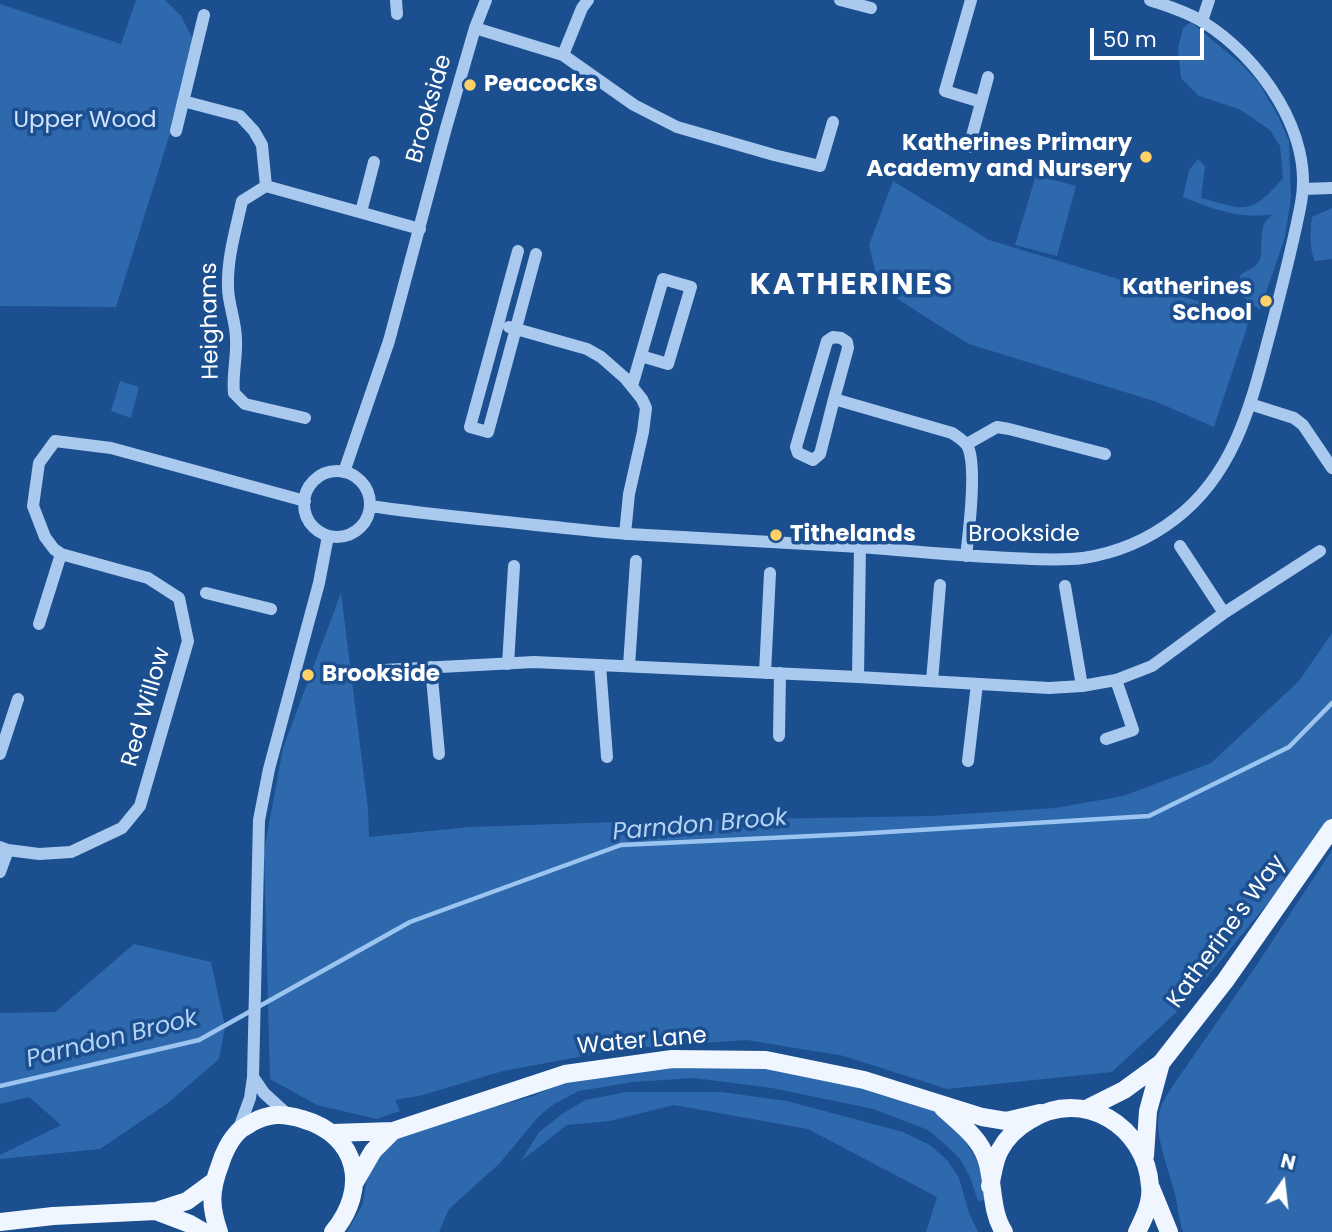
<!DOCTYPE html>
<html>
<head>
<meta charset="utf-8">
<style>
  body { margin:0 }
  #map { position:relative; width:1332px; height:1232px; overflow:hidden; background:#1b4f8f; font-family:Poppins,sans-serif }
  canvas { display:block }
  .north { position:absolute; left:1248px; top:1148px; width:70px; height:70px; -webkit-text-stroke:5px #1b4f8f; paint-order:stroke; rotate:14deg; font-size:19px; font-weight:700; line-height:28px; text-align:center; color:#fff }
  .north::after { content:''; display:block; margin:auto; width:24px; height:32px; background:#fff; clip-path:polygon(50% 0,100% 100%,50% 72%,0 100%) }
  .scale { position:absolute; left:1090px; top:28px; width:114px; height:32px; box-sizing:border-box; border:4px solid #fff; border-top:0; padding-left:9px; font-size:21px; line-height:24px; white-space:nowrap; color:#fff; -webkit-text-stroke:5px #1b4f8f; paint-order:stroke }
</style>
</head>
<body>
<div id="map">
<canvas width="1332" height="1232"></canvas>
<div class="north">N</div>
<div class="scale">50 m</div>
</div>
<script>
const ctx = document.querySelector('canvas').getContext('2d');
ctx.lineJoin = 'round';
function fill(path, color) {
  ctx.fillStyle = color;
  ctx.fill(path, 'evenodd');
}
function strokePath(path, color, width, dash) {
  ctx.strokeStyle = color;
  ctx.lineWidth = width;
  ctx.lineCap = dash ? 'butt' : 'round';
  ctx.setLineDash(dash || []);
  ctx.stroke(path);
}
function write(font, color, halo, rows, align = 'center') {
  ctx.font = font + ' Poppins,sans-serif';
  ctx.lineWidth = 7;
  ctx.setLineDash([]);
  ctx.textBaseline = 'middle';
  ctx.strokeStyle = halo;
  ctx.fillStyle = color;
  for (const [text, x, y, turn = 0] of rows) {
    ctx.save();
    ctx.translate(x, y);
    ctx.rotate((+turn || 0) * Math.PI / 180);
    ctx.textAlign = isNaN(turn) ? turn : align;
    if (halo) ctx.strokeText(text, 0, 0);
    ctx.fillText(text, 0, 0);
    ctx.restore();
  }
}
fill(new Path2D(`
  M136,0H165L181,16L197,47L116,307L0,306V4L121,44Z
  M1191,22L1240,63L1259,83L1278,116L1289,141L1291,197L1285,237L1260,310L1239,294L1237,286L1241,274C1271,261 1257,252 1263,227C1264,222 1269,218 1273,214C1240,220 1213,209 1183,197L1189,170L1198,159L1205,166L1201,198C1246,210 1250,216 1283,178L1280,146L1270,130L1239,109L1199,96L1181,78L1178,48L1183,28Z
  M1036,175L1076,186L1057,256L1015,245Z
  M893,181L989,240L1128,282L1251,315L1214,427L1157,402L969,344L927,318L889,293L875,270L869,245Z
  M1332,208V259L1315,261C1309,248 1310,231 1312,217Z
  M120,381L139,387L131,418L111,411Z
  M341,593L368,808L369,837L470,827L646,821L932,816L1055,808L1123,796L1211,763L1299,681L1332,633V825L1184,1005L1112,1072L947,1089L844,1056L747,1040L622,1049L503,1071L423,1095L395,1100L400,1111L377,1119L317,1105L270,1079L264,851L283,748Z
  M1332,850V1232H1183C1179,1220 1178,1207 1175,1194C1170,1173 1154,1135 1159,1114C1161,1103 1168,1094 1174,1084L1258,963Z
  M134,944L211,962L225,1027L219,1059L168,1103L100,1149L0,1159V1155L61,1125L29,1097L0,1104V1013L55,1012Z
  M730,1065L785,1070L861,1086L910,1101L938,1113L956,1127L977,1160L989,1199L978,1201L970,1177L960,1159L948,1147L928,1130L873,1109L772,1088L694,1078L633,1082L579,1091L554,1104L539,1116L500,1163L449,1209L439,1232H347L362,1206L367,1179L382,1151L401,1135L485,1107L498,1106L533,1096L569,1080L646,1067Z
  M626,1092H721L787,1101L903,1132L930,1145L948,1161L959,1178L969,1213L978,1232H926L937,1197L808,1129L674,1105L610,1121L567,1125L521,1161L539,1132L562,1114L585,1100Z`), '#2e69ad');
strokePath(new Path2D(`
  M0,1086L199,1040L410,922L621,845L854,834L1149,816L1289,747L1332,703`), '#9cc4f0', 4.5);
strokePath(new Path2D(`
  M396,0L397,14
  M840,0L871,8
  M971,0L945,91L981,102
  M1202,21L1209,0
  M475,28L563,55L634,105L677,127L774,155L820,166L833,122
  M563,55L582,8L588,0
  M183,101L240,116L254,131L262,145L266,186L420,229
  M176,131L204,15
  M969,147L988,77
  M266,186L242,201C236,229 227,258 228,287C228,304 236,321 236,340C237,358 232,375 234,393L245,404L305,418
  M1303,189L1332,188
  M361,212L374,162
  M518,251L470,427L488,432L536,254
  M509,327L587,349L601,357L625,378L642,399L646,408L643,432L629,494L625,534
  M632,386L663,279L691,287L668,364L641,356
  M834,399L820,454L813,460L798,453L796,447L827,341L833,337L841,338L847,342L848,348L834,399L952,433C958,437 965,441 968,447C977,467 969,532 966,556
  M1250,404L1294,418L1303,425L1332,468
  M967,444L997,427L1009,429L1105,454
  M304 504a33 33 0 1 1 66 0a33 33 0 1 1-66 0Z
  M344,472L389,341L446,128L475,28L486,0
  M370,506C425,514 480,519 535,525C566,528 598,532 629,534C706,539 783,542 860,547C910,551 960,556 1011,558C1035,559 1060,561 1083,558C1116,553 1149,539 1175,519C1237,472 1252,399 1271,329C1282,287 1293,245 1301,203C1314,134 1260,57 1203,22C1188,12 1167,6 1150,0
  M1180,546L1224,613
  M1065,586L1082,686
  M206,593L271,609
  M39,624L61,554
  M508,664L514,566
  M600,665L607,757
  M629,666L636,561
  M431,667L439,754
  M384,670L534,662L858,677L1049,688L1082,686L1116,680L1152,666L1224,613L1320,551
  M765,673L770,573
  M858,677L860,547
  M932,681L940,585
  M779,736L780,673
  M1106,739L1133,730L1116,680
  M0,754L18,699
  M968,761L977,684
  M0,847L8,850L39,854L71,852L122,828L140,806L188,641L179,598L148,578L61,554L54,549L45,537L33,506L39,463L55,441L111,448L305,501
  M0,872L8,850
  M253,1077L264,1093L288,1115
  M238,1131L250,1098L253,1077L259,820L269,769L319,583L328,536`), '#a9c9ee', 12);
strokePath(new Path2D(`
  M943,1108C959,1123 979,1137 986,1158C994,1180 990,1211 1004,1232
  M1086,1109L1124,1090L1161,1063L1225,981L1332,828
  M333,1133L393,1131L565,1074L672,1059L766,1060L864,1080L982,1117L1006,1121L1040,1113
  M1145,1156L1148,1111L1161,1063
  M355,1182L373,1151L393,1131
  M990,1186C993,1175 994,1160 1000,1150C1007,1137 1018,1127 1030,1120C1083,1087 1146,1126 1150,1186C1152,1202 1144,1218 1137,1232
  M1151,1188L1169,1232
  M156,1211L190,1224L204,1232
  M0,1222L53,1216L156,1211L187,1201L213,1182
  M219,1232C210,1206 210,1191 220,1165C223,1154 230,1140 238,1132C241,1128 247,1126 251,1123C269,1113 283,1113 302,1119C359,1135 369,1189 333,1232`), '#f0f6ff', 18);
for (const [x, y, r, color] of [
  [470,85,7,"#ffd166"],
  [1146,157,7,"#ffd166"],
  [1266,301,7,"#ffd166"],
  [776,535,7,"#ffd166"],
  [308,675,7,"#ffd166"]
]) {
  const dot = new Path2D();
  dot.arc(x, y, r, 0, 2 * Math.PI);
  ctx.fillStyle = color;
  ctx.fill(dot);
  strokePath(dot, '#1b4f8f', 2.5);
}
write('bold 23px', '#fff', '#1b4f8f', [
  ["Peacocks",484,85],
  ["Katherines Primary",1132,144,"right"],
  ["Academy and Nursery",1132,170,"right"],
  ["Katherines",1252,288,"right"],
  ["School",1252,314,"right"],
  ["Tithelands",790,535],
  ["Brookside",322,675]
], 'left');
write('23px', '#fff', '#1b4f8f', [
  ["Brookside",430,109,-74],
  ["Heighams",211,321,-91],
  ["Brookside",1024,535],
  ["Red Willow",147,707,-74],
  ["Katherine's Way",1227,932,-54],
  ["Water Lane",642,1042,-5]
]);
write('23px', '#cfe3fa', '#1b4f8f', [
  ["Upper Wood",85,121]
]);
write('italic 24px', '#b5d3f5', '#1b4f8f', [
  ["Parndon Brook",700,826,-5],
  ["Parndon Brook",112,1040,-14]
]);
ctx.letterSpacing = '2px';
write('bold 30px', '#fff', '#1b4f8f', [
  ["KATHERINES",852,286]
]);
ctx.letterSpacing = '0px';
</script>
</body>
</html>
